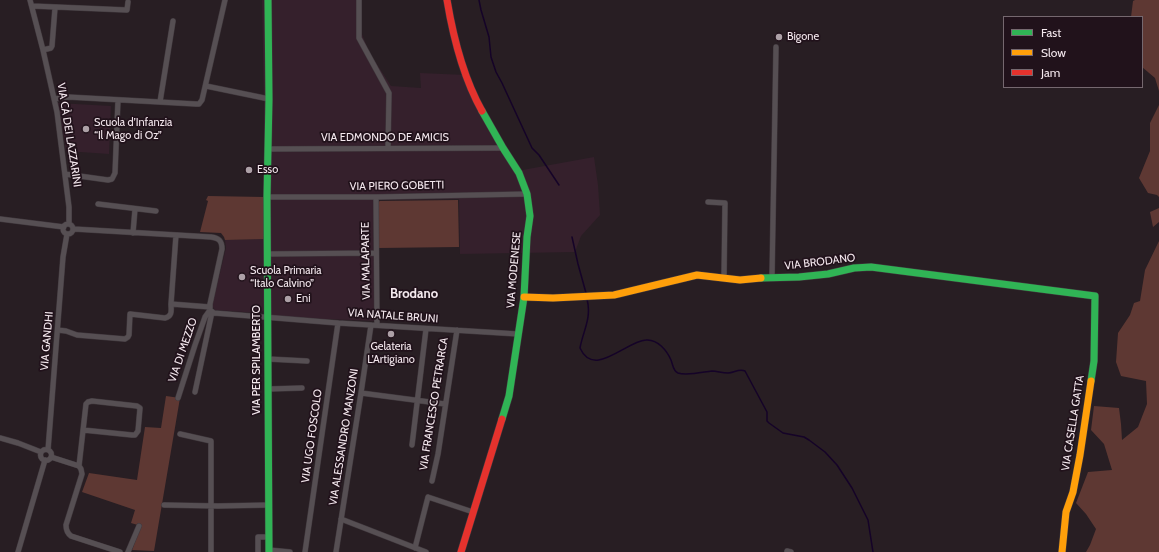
<!DOCTYPE html>
<html>
<head>
<meta charset="utf-8">
<style>
  body { margin:0 }
  #map { position:relative; width:1159px; height:552px; overflow:hidden; background:#281e23; font-family:Cabin,sans-serif }
  canvas { display:block }
  .legend { position:absolute; left:1003px; top:16px; width:140px; height:72px; box-sizing:border-box; background:#21121b; border:1px solid #75686f; margin:0; padding:5px 7px; list-style:none; font-size:12px; color:#f4e8ee }
  .legend li { display:flex; align-items:center; gap:8px; height:20px }
  .legend b { width:20px; border:1px solid #75686f }
</style>
</head>
<body>
<div id="map">
<canvas width="1159" height="552"></canvas>
<ul class="legend">
<li><b style="height:5px;background:#30b455"></b>Fast</li>
<li><b style="height:5px;background:#ff9f0a"></b>Slow</li>
<li><b style="height:5px;background:#e5322d"></b>Jam</li>
</ul>
</div>
<script>
const ctx = document.querySelector('canvas').getContext('2d');
ctx.lineJoin = 'round';
function fill(path, color) {
  ctx.fillStyle = color;
  ctx.fill(path, 'evenodd');
}
function strokePath(path, color, width, dash) {
  ctx.strokeStyle = color;
  ctx.lineWidth = width;
  ctx.lineCap = dash ? 'butt' : 'round';
  ctx.setLineDash(dash || []);
  ctx.stroke(path);
}
function write(font, color, halo, rows, align = 'center') {
  ctx.font = font + ' Cabin,sans-serif';
  ctx.lineWidth = 3.5;
  ctx.setLineDash([]);
  ctx.textBaseline = 'middle';
  ctx.strokeStyle = halo;
  ctx.fillStyle = color;
  for (const [text, x, y, turn = 0] of rows) {
    ctx.save();
    ctx.translate(x, y);
    ctx.rotate((+turn || 0) * Math.PI / 180);
    ctx.textAlign = isNaN(turn) ? turn : align;
    if (halo) ctx.strokeText(text, 0, 0);
    ctx.fillText(text, 0, 0);
    ctx.restore();
  }
}
fill(new Path2D(`
  M262,0H358L360,29L369,52L391,86L421,88L420,73L466,75L517,171L594,157L598,185L600,215L581,236L575,252L460,254L459,199L378,200L379,321L268,317Z
  M58,103L111,106L109,154L66,151Z
  M265,239V310L259,313L215,310L212,306L226,248L225,240Z`), '#35202c');
fill(new Path2D(`
  M1135,0H1159V91L1155,78L1142,67V17H1131L1133,1Z
  M1159,105V197L1157,195L1148,193L1139,178L1150,151V123Z
  M208,196L264,197L265,239L225,240L224,237L221,233L200,232L208,201L206,200Z
  M458,200L459,247L379,248L378,202L380,201Z
  M1159,208V222L1153,227L1150,212Z
  M1159,241V552H1086L1090,545L1096,529L1086,514L1076,503L1088,472L1112,470L1104,444L1091,430L1094,406L1119,408L1121,424L1122,440L1138,427L1147,404L1146,381L1121,376L1116,362L1118,333L1130,315L1134,303L1140,301L1145,270Z
  M166,396L180,398L154,551L132,550L141,526L131,523L135,510L82,492L89,473L137,480L145,427L161,428Z`), '#5e3833');
strokePath(new Path2D(`
  M479,0L481,10L489,37L491,57L496,72L502,83L532,148L539,155L559,185
  M572,237L578,264L586,293
  M587,299C592,318 583,331 580,348C594,379 626,341 646,340C658,339 667,351 671,360C673,365 673,371 678,373C687,376 703,372 712,371C717,371 722,373 728,373C734,373 739,368 745,371L767,412V421L769,423L783,433L804,437L809,440L825,452L837,465L852,488L868,520L873,552`), '#150328', 1.5);
const street = new Path2D(`
  M30,0L43,50L57,112L69,207V224
  M359,0V38L389,93L388,148
  M32,6L127,10L128,2
  M43,50L51,48L52,46L55,8
  M206,86L269,99
  M54,99L68,97L196,104H199L202,100L225,0
  M160,102L173,21
  M268,149L503,148
  M65,174L108,180L112,179L115,173L118,100
  M267,197H376L527,194
  M376,197L377,325
  M708,202L725,203L724,277
  M98,204L156,211
  M0,219L64,227
  M63 229a5 5 0 1 1 10 0a5 5 0 1 1-10 0Z
  M74,229L211,237C219,238 222,241 222,249L210,304V310L214,313L338,323L518,334
  M133,233L135,209
  M267,254L376,253
  M772,277L776,47
  M171,304L210,307
  M58,330L66,331L77,335L125,339L128,337L129,335L130,314L165,318C173,316 171,310 171,304L176,235
  M268,359L307,361
  M268,389L302,388
  M195,392L212,312
  M361,393L445,404
  M178,398L195,345L205,317L210,310
  M180,434L211,441V552
  M0,438L18,443L41,452
  M412,445L426,329
  M40.5 455a5.5 5.5 0 1 1 11 0a5.5 5.5 0 1 1-11 0Z
  M48,450L63,257L67,234
  M51,457L79,466L81,469L82,474L66,525C66,530 67,533 71,536L120,552
  M79,466L86,404L88,402L92,401L137,406L140,408L138,431L135,435H132L83,430
  M432,481L438,454L457,330
  M164,505L218,506L269,505
  M341,519L426,552
  M415,548L428,497L473,512
  M269,550L290,552
  M787,551L791,552
  M18,552L45,460
  M128,552L139,526
  M258,552V537H269
  M305,552L338,323
  M336,552L361,393L371,325`);
const fast = new Path2D(`
  M268,0L269,99L267,197L269,552
  M482,111L503,148L519,173L527,194L530,216L527,237L524,297L509,396L502,419
  M761,278L799,277L828,274L854,268L871,267L1095,296L1094,361L1091,381`);
const slow = new Path2D(`
  M524,297L553,298L614,295L697,275L740,280L761,278
  M1062,552L1066,512L1073,492L1080,455L1091,381`);
const jam = new Path2D(`
  M447,0C453,36 464,79 482,111
  M461,552L502,419`);
strokePath(street, '#41393e', 6);
strokePath(fast, '#41393e', 8);
strokePath(slow, '#41393e', 8);
strokePath(jam, '#41393e', 8);
strokePath(street, '#564f53', 5);
strokePath(fast, '#30b455', 7);
strokePath(slow, '#ff9f0a', 7);
strokePath(jam, '#e5322d', 7);
for (const [x, y, r, color] of [
  [779,37,4,"#ada1a7"],
  [86,129,4,"#ada1a7"],
  [249,170,4,"#ada1a7"],
  [242,277,4,"#ada1a7"],
  [288,299,4,"#ada1a7"],
  [391,334,4,"#ada1a7"]
]) {
  const dot = new Path2D();
  dot.arc(x, y, r, 0, 2 * Math.PI);
  ctx.fillStyle = color;
  ctx.fill(dot);
  strokePath(dot, '#21121b', 1.5);
}
write('11px', '#f4e8ee', '#21121b', [
  ["Bigone",787,37],
  ["Scuola d’Infanzia",94,123],
  ["“Il Mago di Oz”",94,136],
  ["Esso",257,170],
  ["Scuola Primaria",250,271],
  ["“Italo Calvino”",250,284],
  ["Eni",296,299],
  ["Gelateria",391,347,"center"],
  ["L'Artigiano",391,360,"center"]
], 'left');
write('11px', '#f4e8ee', '#21121b', [
  ["VIA CÀ DEI LAZZARINI",69,135,81],
  ["VIA EDMONDO DE AMICIS",385,138],
  ["VIA PIERO GOBETTI",397,186,-1],
  ["VIA MALAPARTE",366,261,-91],
  ["VIA BRODANO",820,262,-7],
  ["VIA MODENESE",514,270,-85],
  ["VIA NATALE BRUNI",393,316,4],
  ["VIA GANDHI",47,341,-85],
  ["VIA DI MEZZO",183,350,-71],
  ["VIA PER SPILAMBERTO",257,360,-90],
  ["VIA FRANCESCO PETRARCA",434,404,-81],
  ["VIA CASELLA GATTA",1073,423,-81],
  ["VIA UGO FOSCOLO",312,436,-82],
  ["VIA ALESSANDRO MANZONI",344,437,-81]
]);
write('bold 13px', '#f4e8ee', '#21121b', [
  ["Brodano",414,294]
]);
</script>
</body>
</html>
